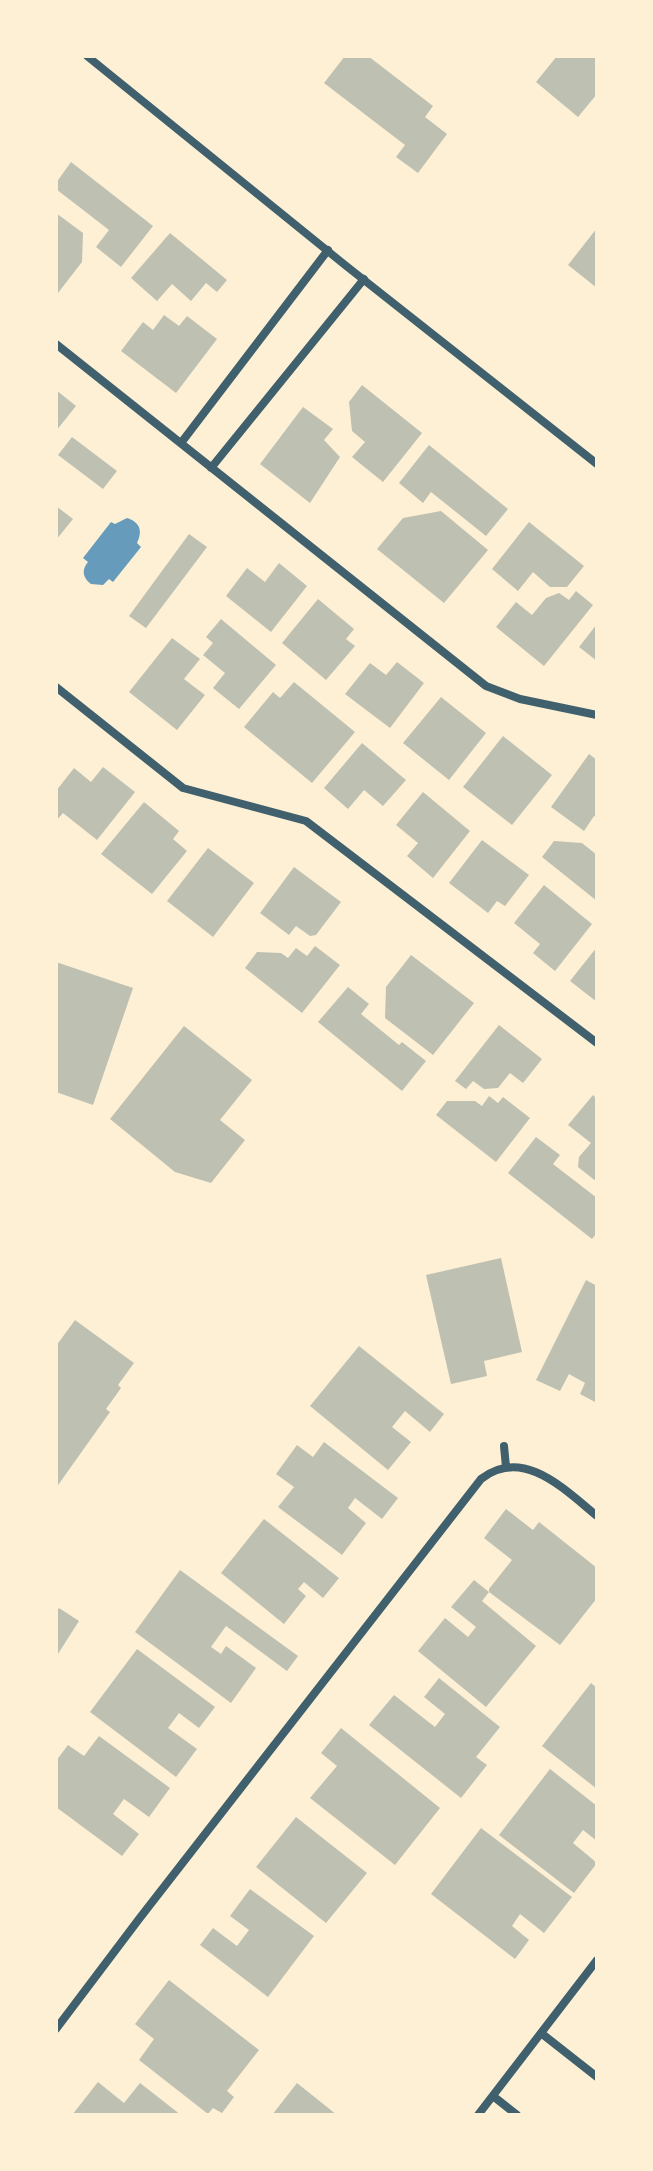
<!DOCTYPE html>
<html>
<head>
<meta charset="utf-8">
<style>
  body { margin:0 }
  #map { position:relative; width:653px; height:2171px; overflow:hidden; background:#fdf0d5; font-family:"Roboto Serif",serif }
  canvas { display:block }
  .frame { position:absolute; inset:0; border:58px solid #fdf0d5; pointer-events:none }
</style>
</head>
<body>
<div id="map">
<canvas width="653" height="2171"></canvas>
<div class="frame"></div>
</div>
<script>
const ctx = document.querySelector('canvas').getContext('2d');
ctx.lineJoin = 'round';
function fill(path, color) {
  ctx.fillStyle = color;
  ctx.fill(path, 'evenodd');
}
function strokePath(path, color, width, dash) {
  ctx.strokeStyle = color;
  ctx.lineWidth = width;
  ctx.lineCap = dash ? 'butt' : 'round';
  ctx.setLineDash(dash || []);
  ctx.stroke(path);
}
fill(new Path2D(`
  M127,518C140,522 143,531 137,543L141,547L113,582L109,579L103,585L91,584C83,578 81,570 88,562L83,558L111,522L115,524Z`), '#669bbc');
fill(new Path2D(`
  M345,56H368L433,106L425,117L447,134L418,173L396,157L405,145L324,83Z
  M557,56H597V94L578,117L536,82Z
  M71,162L153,226L121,267L96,247L109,230L56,189V183Z
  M56,213L83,233L82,262L58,293L56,292Z
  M597,228V288L568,265Z
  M170,233L227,280L217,292L206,283L191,301L172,284L157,301L131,278Z
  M164,315L179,326L187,316L217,339L176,393L121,351L143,322L153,330Z
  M362,385L422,433L383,482L352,457L365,442L352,431L349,402Z
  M56,390L76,406L56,431Z
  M303,407L333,429L324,440L340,457L310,503L260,464Z
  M72,437L117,471L103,489L58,455Z
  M429,445L508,509L486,536L431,492L423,503L399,483Z
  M56,506L73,519L56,540Z
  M441,511L488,550L444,603L377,549L403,518Z
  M529,522L584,566L567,587H550L533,572L518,591L492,569Z
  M189,534L207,547L146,628L129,616Z
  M279,563L307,586L271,632L226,596L247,568L265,582Z
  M576,591L593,605L544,666L496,627L516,602L532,615L546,598L559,593L569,600Z
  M318,599L354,629L346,639L355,646L326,680L282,643Z
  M221,619L276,665L239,709L213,688L225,673L203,655L213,643L206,637Z
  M597,624V661L579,647Z
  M172,638L200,659L184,679L205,695L177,730L129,692Z
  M397,662L424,683L390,728L345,694L370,663L386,675Z
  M294,682L355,732L312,783L244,727L273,692L280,698Z
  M441,697L486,733L449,780L403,743Z
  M503,736L552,775L512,825L463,787Z
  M362,743L406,780L383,806L364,790L348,809L324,788Z
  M589,754L597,760V818L594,816L584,831L551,807Z
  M103,767L135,792L97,840L63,813L56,821V791L74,768L91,782Z
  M423,792L470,831L433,878L407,856L418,843L396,825Z
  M144,802L179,831L173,839L187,851L152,894L101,854Z
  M482,840L529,875L505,906L497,901L488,913L449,883Z
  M554,841L582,843L597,855V901L542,857Z
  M208,848L254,883L213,937L167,901Z
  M294,867L341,902L316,935L310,936L296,926L289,935L260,913Z
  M544,885L592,924L555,971L533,953L540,944L514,923Z
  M315,946L340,965L302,1013L245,968L257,952L281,953L288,958L296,948L307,956Z
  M597,947V1002L570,981Z
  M411,955L474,1003L433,1055L385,1018L386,987Z
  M56,962L133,988L93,1105L56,1092Z
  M348,987L369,1004L361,1014L399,1045L402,1042L426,1061L402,1091L318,1022Z
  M499,1025L542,1059L523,1083L510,1073L498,1088L484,1089L473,1081L466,1089L455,1081Z
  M184,1026L252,1080L220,1120L245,1140L211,1183L175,1172L110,1119Z
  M593,1095L597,1099V1182L578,1167L579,1157L591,1143L568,1125Z
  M489,1096L498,1103L503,1097L530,1118L496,1162L436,1115L447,1101H475L482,1106Z
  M536,1137L560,1155L553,1164L597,1198V1233L592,1239L508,1173Z
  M501,1258L522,1352L484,1361L487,1376L451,1384L426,1275Z
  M586,1280L597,1286V1403L580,1394L585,1383L569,1374L560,1391L536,1380Z
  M75,1320L134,1363L118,1385L121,1388L106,1409L110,1412L56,1488V1346Z
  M359,1346L444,1414L430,1432L405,1411L392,1427L411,1442L388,1470L310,1406Z
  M324,1442L398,1498L382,1519L355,1498L348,1508L366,1523L342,1555L278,1507L294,1487L276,1474L297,1445L313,1457Z
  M506,1509L533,1530L539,1522L597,1568V1598L560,1645L489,1592V1589L512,1560L484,1538Z
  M264,1519L339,1578L323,1598L304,1582L298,1589L306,1596L284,1624L221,1573Z
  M180,1570L298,1656L287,1671L226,1626L211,1647L221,1654L226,1646L256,1668L231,1703L135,1632Z
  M474,1580L489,1592L482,1601L536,1646L486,1707L418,1651L445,1618L468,1637L476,1627L451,1607Z
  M59,1608L79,1621L56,1657V1612Z
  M137,1649L215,1707L199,1728L179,1713L168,1728L197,1749L176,1777L90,1712Z
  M439,1678L500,1727L476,1757L487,1765L461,1798L369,1725L394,1695L435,1727L445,1714L424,1697Z
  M591,1683L597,1688V1789L542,1746Z
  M341,1728L440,1808L395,1865L310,1798L337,1766L321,1753Z
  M99,1736L170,1788L149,1817L124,1799L113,1814L139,1834L122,1856L56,1807V1761L68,1745L84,1756Z
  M550,1769L597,1806V1841L583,1830L573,1843L597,1863L574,1893L499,1835Z
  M296,1817L367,1873L326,1923L256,1867Z
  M481,1828L572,1897L544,1933L520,1914L512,1926L529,1940L515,1959L431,1894Z
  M250,1889L314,1936L268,1997L200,1945L213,1928L237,1946L249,1930L230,1916Z
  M169,1980L259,2050L227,2091L234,2097L222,2113L213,2108L208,2114L139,2060L154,2039L135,2024Z
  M98,2082L124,2103L140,2083L181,2115H72Z
  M297,2083L337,2115H272Z`), '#bec0b2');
strokePath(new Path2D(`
  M87,56L345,265L597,464
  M56,344L486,686L520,699L597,715
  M181,443L328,250
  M211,468L364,279
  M56,687L183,788L306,821L597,1043
  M504,1446L506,1467
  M56,2029L139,1919L481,1479C523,1446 565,1490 597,1516
  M541,2033L597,2077
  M493,2096L517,2115
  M478,2115L597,1960`), '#3f606c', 8);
</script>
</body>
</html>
